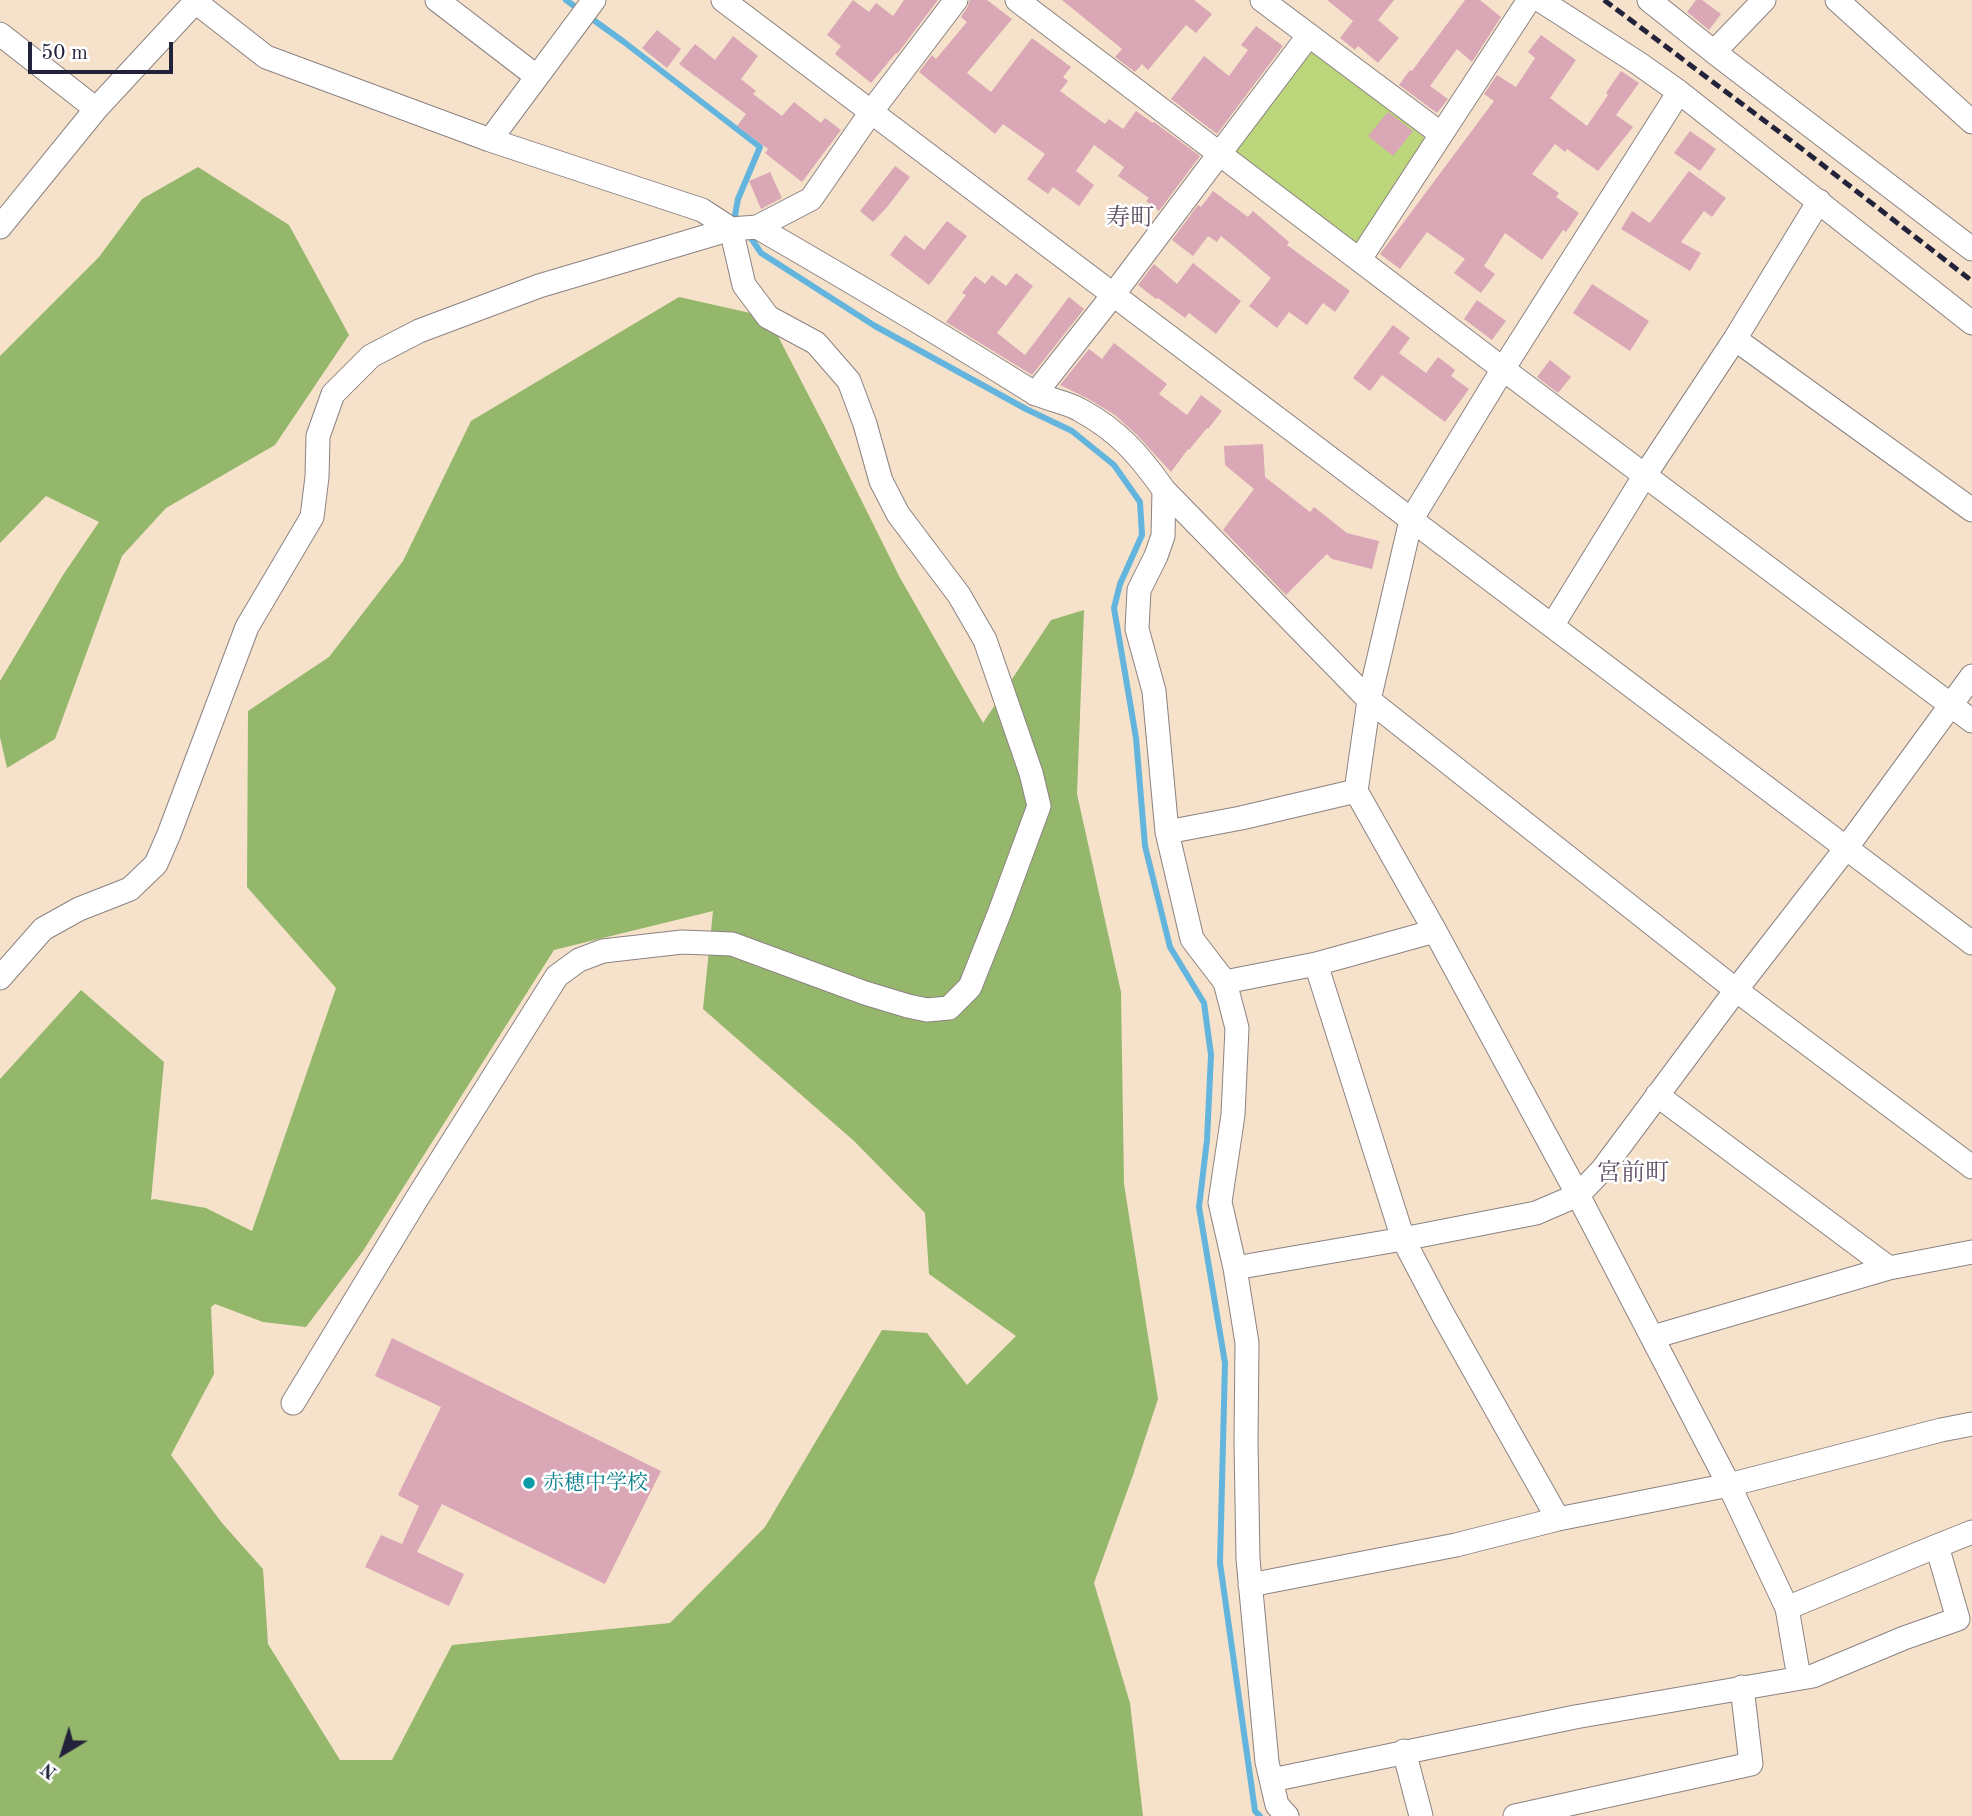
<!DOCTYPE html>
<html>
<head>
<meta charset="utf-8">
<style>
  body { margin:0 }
  #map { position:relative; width:1972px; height:1816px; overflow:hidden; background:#f6e2ca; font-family:"Old Standard TT",serif }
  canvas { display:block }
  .north { position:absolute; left:28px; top:1718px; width:70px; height:70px; -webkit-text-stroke:5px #fff; paint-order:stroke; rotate:218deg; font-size:19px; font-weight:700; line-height:28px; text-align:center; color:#22223b }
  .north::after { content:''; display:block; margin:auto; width:24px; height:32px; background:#22223b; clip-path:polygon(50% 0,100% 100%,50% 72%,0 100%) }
  .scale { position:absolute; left:28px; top:42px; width:145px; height:32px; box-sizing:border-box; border:4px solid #22223b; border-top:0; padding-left:9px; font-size:21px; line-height:24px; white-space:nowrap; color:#22223b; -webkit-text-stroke:5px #fff; paint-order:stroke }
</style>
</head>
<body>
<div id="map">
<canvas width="1972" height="1816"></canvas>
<div class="north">N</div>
<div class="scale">50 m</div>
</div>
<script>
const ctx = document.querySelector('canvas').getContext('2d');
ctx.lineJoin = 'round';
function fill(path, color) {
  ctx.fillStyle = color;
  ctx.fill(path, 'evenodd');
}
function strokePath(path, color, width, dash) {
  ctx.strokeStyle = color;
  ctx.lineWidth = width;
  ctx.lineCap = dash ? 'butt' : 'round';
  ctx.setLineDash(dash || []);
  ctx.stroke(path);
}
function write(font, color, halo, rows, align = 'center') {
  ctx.font = font + ' "Old Standard TT","Noto Serif JP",serif';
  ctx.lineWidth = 5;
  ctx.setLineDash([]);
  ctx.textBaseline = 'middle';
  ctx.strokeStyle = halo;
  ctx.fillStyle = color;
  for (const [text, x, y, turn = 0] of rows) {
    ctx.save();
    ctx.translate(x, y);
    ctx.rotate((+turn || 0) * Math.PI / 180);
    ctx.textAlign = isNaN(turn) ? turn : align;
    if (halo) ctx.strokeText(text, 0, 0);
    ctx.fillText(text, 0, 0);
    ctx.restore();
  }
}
fill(new Path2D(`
  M1315,51L1424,137L1423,145L1363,240L1352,244L1237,159L1236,146L1305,52Z`), '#bbd67b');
fill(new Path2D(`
  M198,167L289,225L349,335L275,445L166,508L122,556L55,739L7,768L0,737V681L63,575L99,522L46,496L0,543V356L99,257L142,199Z
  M679,297L768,317L825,427L899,576L983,723L1051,620L1084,610L1077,794L1121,992L1124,1184L1158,1399L1133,1475L1094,1583L1130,1703L1143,1816H0V1079L81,990L164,1062L151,1200L154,1199L206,1208L252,1231L336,988L247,887L248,711L329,657L403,561L471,421ZM713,911L703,1009L854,1141L925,1213L929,1274L1016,1336L967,1385L927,1333L882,1330L765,1527L670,1623L452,1645L392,1760H340L268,1644L263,1569L222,1523L171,1455L214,1374L211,1307L215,1304L263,1322L306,1327L363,1251L554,950Z`), '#94b76b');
strokePath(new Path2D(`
  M566,0L624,42L760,147L738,199L735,215L740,224
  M747,232L761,253L875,326L1026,409L1072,431L1114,465L1140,502L1142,535L1120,584L1114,608L1136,738L1145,846L1170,947L1204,1003L1211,1055L1207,1140L1199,1207L1225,1363L1220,1563L1255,1811L1260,1816`), '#63b5de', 6);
fill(new Path2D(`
  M853,0L869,12L876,3L893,16L904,0H938L897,54L896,53L871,83L835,54L841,46L827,35Z
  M970,0H987L1012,19L967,73L991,92L1032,38L1071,67L1063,77L1068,81L1060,91L1105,124L1109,119L1123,129L1136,111L1153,123L1154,122L1200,156L1159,211L1146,201L1149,198L1118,176L1124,167L1094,145L1076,171L1094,185L1079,206L1053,187L1048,194L1027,179L1045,154L1003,124L995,134L919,72L932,55L936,59L967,22L961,17L967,8Z
  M1062,0H1194L1212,14L1196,33L1186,25L1148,70L1142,64L1135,72L1115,57L1122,49Z
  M1327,0H1394L1378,20L1399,38L1378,63L1358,46L1355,50L1340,38L1353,21Z
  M1465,0H1480L1501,17L1472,62L1457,49L1430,86L1448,99L1437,113L1399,85L1410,70L1412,71Z
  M1696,0H1702L1721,14L1709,30L1687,12Z
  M1256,26L1283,46L1217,134L1171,99L1204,56L1229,76L1248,50L1241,45Z
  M657,30L681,49L667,68L642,48Z
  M1541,35L1576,60L1550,98L1587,126L1608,95L1606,93L1621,71L1639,83L1616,115L1633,127L1598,171L1567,149L1565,152L1555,144L1532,174L1559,193L1556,197L1579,213L1566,232L1563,230L1542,260L1505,233L1484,266L1495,274L1481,293L1454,273L1465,259L1427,232L1400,269L1380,254L1494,101L1484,94L1497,75L1516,87L1535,58L1528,52Z
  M733,36L758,56L741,79L756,91L753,94L782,116L794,102L821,123L825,118L841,130L802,182L765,153L768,149L737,126L746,114L679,64L695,44L715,60Z
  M1388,112L1413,131L1393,156L1368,136Z
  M1690,131L1716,149L1700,171L1674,153Z
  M895,166L910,177L888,206L873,222L860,211Z
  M1689,171L1726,198L1712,217L1704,211L1681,242L1701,253L1690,271L1621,229L1632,211L1650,223Z
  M770,172L782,198L761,209L749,181Z
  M1213,191L1248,217L1253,211L1289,242L1287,245L1350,291L1335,312L1323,303L1307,325L1289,312L1277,328L1249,306L1271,278L1237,249L1221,236L1217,242L1208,236L1193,256L1172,240L1198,205L1201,207Z
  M947,221L967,236L929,285L890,255L905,235L924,250Z
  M1193,263L1241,301L1216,334L1189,313L1185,318L1158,298L1156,299L1138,285L1154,264L1177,284Z
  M1016,273L1033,286L997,333L1025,355L1069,297L1084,309L1032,375L946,322L966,295L962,293L975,276L985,284L992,275L1006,286Z
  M1592,284L1649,321L1630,351L1573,313Z
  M1477,300L1506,321L1492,340L1464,319Z
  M1393,325L1410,338L1399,353L1426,373L1438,357L1455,370L1451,376L1469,389L1445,422L1382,375L1370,391L1353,378Z
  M1114,343L1167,384L1159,394L1187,415L1201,395L1222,411L1208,429L1207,428L1189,450L1188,449L1171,472L1137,435L1115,415L1087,398L1060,385L1089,349L1102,359Z
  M1550,360L1571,377L1558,393L1537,377Z
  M1263,444L1265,477L1310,512L1314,507L1347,533L1379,541L1372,569L1332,559L1327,554L1286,595L1223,530L1254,489L1225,465L1224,446Z
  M392,1338L661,1471L605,1584L442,1504L417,1552L464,1574L449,1606L365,1567L381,1535L402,1544L419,1506L398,1495L441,1407L375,1376Z`), '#d9a7b6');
const minor = new Path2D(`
  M193,0L266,57L490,140L702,210L731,229L744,285L768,317L816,343L849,381L865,424L881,481L898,514L959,595L985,640L1031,773L1039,806L999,914L970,987L949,1008L927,1010L908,1006L865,993L732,944L682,942L603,951L579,960L557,976L416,1200L293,1403
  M437,0L536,76
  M723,0L1972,943
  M1017,0L1503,369L1972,721
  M1262,0L1441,134
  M1540,0L1638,63L1679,92L1972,323
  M1649,0L1714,52L1972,249
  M1837,0L1972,122
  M0,34L96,109
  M1714,52L1764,0
  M1679,92L1503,369L1411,520L1369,700L1356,791L1435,931L1578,1195L1729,1485L1787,1608L1799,1678
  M490,140L594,0
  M0,227L96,109L197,0
  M757,227C849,280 940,334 1031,391C1046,400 1065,401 1080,410C1119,431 1139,455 1164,490L1369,700L1736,990L1972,1167
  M1360,259L1529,0
  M1735,339L1972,510
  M1035,394L1113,295L1309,35
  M1164,490L1163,536L1156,556L1139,590L1137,629L1154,691L1167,832L1192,939L1225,982L1237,1028L1233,1115L1220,1202L1235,1268L1247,1343L1246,1442L1248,1559L1267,1762L1277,1805L1287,1816
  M1552,626L1645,475L1735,339L1819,201
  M1167,832L1241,818L1356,791
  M1316,964L1403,1239L1442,1313L1558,1519
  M0,978L43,929L79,909L130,889L156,864L169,834L247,627L312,517L317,477L318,436L333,394L371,356L419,331L539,286L731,229L757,227L811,199L871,112L956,0
  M1225,982L1316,964L1435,931
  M1657,1095L1889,1268
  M1235,1268L1403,1239L1536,1213L1578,1195L1602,1170L1736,990L1847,847L1972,676
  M1653,1337L1889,1268L1972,1252
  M1250,1585L1456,1545L1558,1519L1729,1485L1941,1430L1972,1424
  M1787,1608L1937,1546
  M1404,1751L1421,1816
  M1272,1780L1575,1717L1813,1676L1904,1638L1958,1619L1937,1546L1972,1532
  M1515,1816L1751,1764L1742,1687`);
strokePath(minor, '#8c8282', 25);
strokePath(minor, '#fff', 23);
strokePath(new Path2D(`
  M1604,0L1806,152L1972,281`), '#22223b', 5, [10, 5]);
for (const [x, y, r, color] of [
  [529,1483,7,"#0f9aa8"]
]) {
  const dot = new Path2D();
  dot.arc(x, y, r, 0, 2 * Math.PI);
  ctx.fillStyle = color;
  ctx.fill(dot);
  strokePath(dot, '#fff', 2.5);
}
write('21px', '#0d838f', '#fff', [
  ["赤穂中学校",543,1483]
], 'left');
write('24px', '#625166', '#fff', [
  ["寿町",1130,219],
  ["宮前町",1633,1174]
]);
</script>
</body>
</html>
